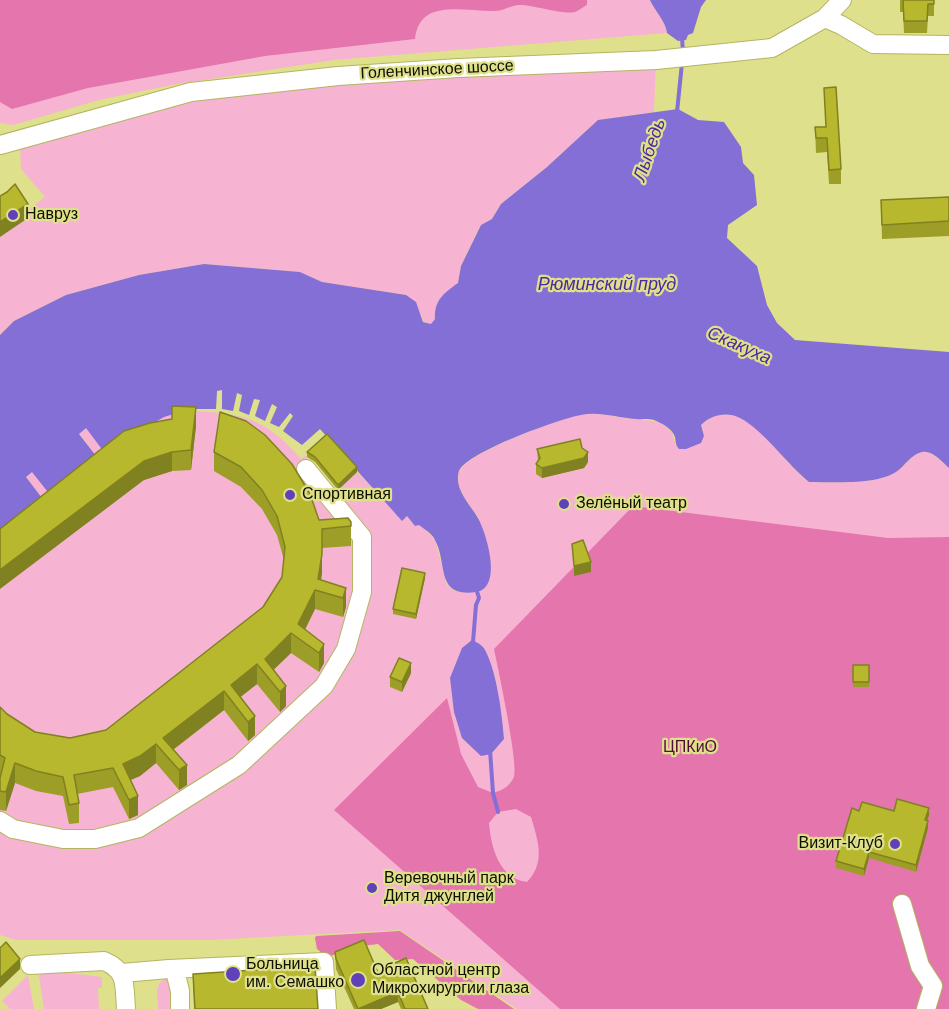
<!DOCTYPE html>
<html>
<head>
<meta charset="utf-8">
<style>
  body { margin:0 }
  canvas { display:block; background:#dee08b }
</style>
</head>
<body>
<canvas width="949" height="1009"></canvas>
<script>
const ctx = document.querySelector('canvas').getContext('2d');
ctx.lineJoin = 'round';
function fill(path, color) {
  ctx.fillStyle = color;
  ctx.fill(path, 'evenodd');
}
function strokePath(path, color, width, dash) {
  ctx.strokeStyle = color;
  ctx.lineWidth = width;
  ctx.lineCap = dash ? 'butt' : 'round';
  ctx.setLineDash(dash || []);
  ctx.stroke(path);
}
function write(font, color, halo, rows, align = 'center') {
  ctx.font = font + ' Helvetica,sans-serif';
  ctx.lineWidth = 4.5;
  ctx.setLineDash([]);
  ctx.textBaseline = 'middle';
  ctx.strokeStyle = halo;
  ctx.fillStyle = color;
  for (const [text, x, y, turn = 0] of rows) {
    ctx.save();
    ctx.translate(x, y);
    ctx.rotate((+turn || 0) * Math.PI / 180);
    ctx.textAlign = isNaN(turn) ? turn : align;
    if (halo) ctx.strokeText(text, 0, 0);
    ctx.fillText(text, 0, 0);
    ctx.restore();
  }
}
fill(new Path2D(`
  M0,0H650C655,11 666,22 667,33L334,60L172,85L99,100L13,125L0,123Z
  M656,60L654,112L598,120L547,167L501,204L492,219L481,225L475,236L461,266L458,283L435,310V319L431,324L423,321L422,316L406,295L322,282L300,272L204,264L139,275L66,295L14,321L0,335V237L24,212L45,197L21,169L20,146L191,92Z
  M190,409L191,411C243,413 267,419 301,459L305,456L337,490L357,472L402,520L407,516L415,526L419,524L435,539L447,585L454,591L477,592C478,578 483,528 479,519C472,505 450,486 460,470C470,452 562,417 584,414C598,412 612,416 625,418C646,421 673,417 675,445L704,436L701,425C711,415 727,411 740,417C762,429 788,465 809,482C833,482 876,485 896,472C905,466 911,454 922,452C933,450 942,462 949,468V1009H517L400,930L208,940H16L0,935V541L48,506L26,477L32,472L102,464L79,433L87,427L128,437L163,417Z
  M38,969L102,977V988H98L99,1009H44Z
  M28,975L34,1009H10L2,1001Z
  M168,978L177,1009H158C158,996 153,982 168,978Z`), '#f6b4d2');
fill(new Path2D(`
  M0,0H587V5C583,7 578,11 575,12C563,15 534,5 520,5C510,5 502,12 493,11C458,10 419,0 415,39L265,56L88,88L12,109L0,102Z
  M633,506L888,538L949,537V1009H560L334,810L447,698L461,754L478,787L493,793C503,790 509,787 514,777C519,766 498,668 494,649ZM516,809L531,817C538,841 546,862 527,882C499,879 491,847 489,823L498,812Z
  M400,931L514,1009H478L461,1000L413,959L395,960L378,944L362,946L327,957L317,949L315,938L316,936Z`), '#e475ad');
fill(new Path2D(`
  M650,0H706L701,7L693,33L688,35L686,40L678,41L667,33C666,22 655,11 650,0Z
  M678,109L698,120L724,122L741,147L743,163L754,175L757,205L728,225L727,238L757,266L767,305L777,323L795,340L949,352V468C942,462 933,450 922,452C911,454 905,466 896,472C876,485 833,482 809,482C788,465 762,429 740,418C727,411 711,415 701,425L704,436L701,443L686,449H679C675,444 676,442 675,437C672,428 661,423 654,420C648,418 642,420 636,419C618,418 599,411 581,415C559,419 467,452 459,471C457,476 458,484 460,489C464,500 474,510 479,520C487,536 503,588 476,592C435,598 448,564 435,540C433,534 424,529 419,525L415,526L407,516L402,521L320,429L302,445L283,431L293,416L290,413L279,427L270,423L277,407L272,404L265,421L255,416L260,400L254,399L249,415L239,411L242,395L237,393L233,411L222,409V390L217,391L216,409H190L164,417L129,437L110,460L86,428L79,434L103,465L55,501L32,472L26,477L48,506L0,541V335L14,321L66,295L139,275L204,264L300,272L322,282L406,295L416,302L423,322L431,324L435,319C434,300 444,293 458,283L461,266L481,225L492,219L501,204L547,167L598,120Z
  M472,640C478,643 483,645 486,652C497,674 502,714 504,739L491,754L481,756L462,738L454,712L450,678L462,648Z`), '#836fd6');
strokePath(new Path2D(`
  M682,37L683,53
  M677,112L682,63
  M473,642L476,605L479,598L476,588
  M490,750L493,793L498,812`), '#836fd6', 4);
const minor = new Path2D(`
  M825,18L841,25L873,44L949,45
  M0,145L191,92L338,76L458,68L656,60L772,48L825,18L842,0
  M0,821L13,829L63,839H95L139,828L239,765L324,686L346,649L362,592V537L306,469
  M902,904L920,966L933,986L926,1009
  M30,965L104,961C128,971 124,986 126,1009
  M169,969L324,962L327,1009
  M122,973L169,969L175,971L180,991V1009`);
strokePath(minor, '#b3b561', 20);
strokePath(minor, '#fff', 18);
fill(new Path2D(`
  M900,0H934V16H928L927,33H904L903,12H900Z
  M824,88L841,169V184H829L827,152L816,153L815,127H826Z
  M949,197V236L882,239L881,200Z
  M220,412L319,520L351,522V546L322,548L321,580L346,588V607L343,617L315,609L305,630L324,644V663L319,672L291,653L273,670L286,706L280,712L257,684L240,697L255,735L248,741L224,710L173,750L187,785L179,790L156,763L140,776L131,780L138,815L129,819L113,787L77,794L79,803V823L69,824L63,796L36,791L15,783L6,811L0,810V778L1,775H0V707L7,714L35,732L70,738L106,730L263,607L282,577L284,560L277,535L262,509L241,487L214,471V452Z
  M196,426L191,470L172,471L144,480Z
  M582,448L588,462L584,468L542,478L536,474V464L538,461L537,449Z
  M307,452L357,472L338,490L315,462L307,457Z
  M425,578L416,619L393,614V609Z
  M853,665H869V687H853Z
  M411,673L402,692L390,687V677Z
  M859,811H894L929,815L927,821L928,828L916,872L869,858L864,876L836,868V861Z
  M335,952L379,975L395,968V963L428,1009H401L398,1002L381,1009H354L336,969Z
  M193,974L318,1009H194Z`), '#9d9e27');
fill(new Path2D(`
  M28,204V218L0,237V222Z
  M196,407V426L191,470V450Z
  M172,452V471L144,480L0,589V570L144,461Z
  M588,452V462L584,468L542,478V468Z
  M357,467V472L338,490V485Z
  M322,529V574L319,591L318,579Z
  M591,562V572L574,576V566Z
  M425,573V578L416,619V614Z
  M346,588V607L343,617V598Z
  M315,590V609L300,639L298,624Z
  M291,633V653L267,676L265,659Z
  M324,644V663L319,672V653Z
  M411,663V673L402,692V682Z
  M257,664V684L233,703L231,685Z
  M286,686V706L280,712V692Z
  M224,691V710L166,755L163,738Z
  M255,716V735L248,741V722Z
  M156,744V763L140,776L123,783V764Z
  M15,763V783L6,811V792Z
  M187,765V785L179,790V770Z
  M138,796V815L129,819V800Z
  M929,808V815L925,827V820Z
  M928,821V828L916,872V865Z
  M869,852V858L864,876V869Z
  M20,959V969L0,988V978Z
  M398,992V1002L381,1009H358Z`), '#808120');
const building = new Path2D(`
  M903,0H934V4H928L927,21H904Z
  M836,87L841,169L829,170L827,138H816L815,127H826L824,88Z
  M15,184L28,204L0,222V196L7,192Z
  M949,197V221L882,225L881,200Z
  M172,406L196,407L191,450L172,452L144,461L0,570V529L124,431L150,423L172,419Z
  M220,412L246,421L265,435L292,464L310,494L319,520L348,518L351,522V526L322,529V554L318,579L346,588L343,598L315,590L298,624L324,644L319,653L291,633L265,659L286,686L280,692L257,664L231,685L255,716L248,722L224,691L163,738L187,765L179,770L156,744L140,756L123,764L138,796L129,800L113,768L74,775L79,803L69,805L63,777L36,771L15,763L6,792L0,791V778L5,758L0,755V707L7,714L35,732L70,738L106,730L263,607L282,577L285,547L277,516L262,490L241,467L214,452Z
  M327,434L357,467L338,485L315,457L307,452Z
  M580,439L582,448L588,452L584,458L542,468L536,464L540,458L537,449Z
  M583,540L591,562L574,566L572,544Z
  M402,568L425,573L416,614L393,609Z
  M399,658L411,663L402,682L390,677Z
  M853,665H869V682H853Z
  M897,799L929,808L925,820L928,821L916,865L869,852L864,869L836,861L852,808L859,811L862,802L894,811Z
  M364,940L379,975L397,968L395,963L406,958L428,1009H405L398,992L358,1009L336,959L335,952Z
  M6,942L20,959L0,978V948Z
  M315,966L318,1009H195L193,974Z`);
fill(building, '#b7b82d');
strokePath(building, '#808120', 1.5);
for (const [x, y, r, color] of [
  [13,215,6,"#6041b9"],
  [290,495,6,"#6041b9"],
  [564,504,6,"#6041b9"],
  [895,844,6,"#6041b9"],
  [372,888,6,"#6041b9"],
  [233,974,8,"#6041b9"],
  [358,980,8,"#6041b9"]
]) {
  const dot = new Path2D();
  dot.arc(x, y, r, 0, 2 * Math.PI);
  ctx.fillStyle = color;
  ctx.fill(dot);
  strokePath(dot, '#dee08b', 2);
}
write('16px', '#0f0f00', '#dee08b', [
  ["Голенчинское шоссе",437,70,-3]
]);
write('16px', '#0f0f00', '#dee08b', [
  ["Навруз",25,215],
  ["Спортивная",302,495],
  ["Зелёный театр",576,504],
  ["Визит-Клуб",883,844,"right"],
  ["Веревочный парк",384,879],
  ["Дитя джунглей",384,897],
  ["Больница",246,965],
  ["им. Семашко",246,983],
  ["Областной центр",372,971],
  ["Микрохирургии глаза",372,989]
], 'left');
write('16px', '#520c35', '#dee08b', [
  ["ЦПКиО",690,748]
]);
write('italic 18px', '#4d28a1', '#dee08b', [
  ["Лыбедь",650,150,-71],
  ["Рюминский пруд",607,285],
  ["Скакуха",739,346,24]
]);
</script>
</body>
</html>
